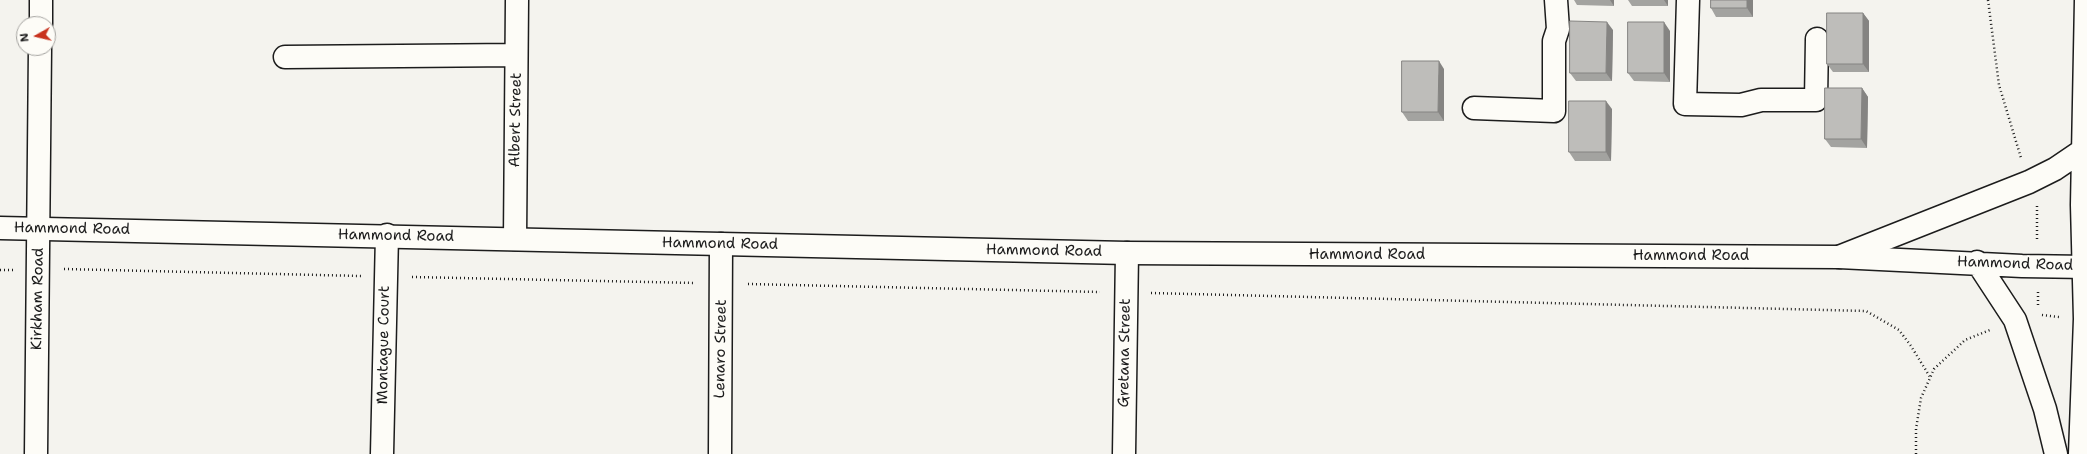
<!DOCTYPE html>
<html>
<head>
<meta charset="utf-8">
<style>
  body { margin:0 }
  #map { position:relative; width:2087px; height:454px; overflow:hidden; background:#f4f3ee; font-family:"Shantell Sans",sans-serif }
  canvas { display:block }
  .north { position:absolute; left:16px; top:16px; width:40px; height:40px; box-sizing:border-box; background:#fdfcf7; border:1px solid #a3a29f; border-radius:50%; rotate:262deg; font-size:11px; font-weight:700; line-height:16px; text-align:center; color:#1c1c1c }
  .north::after { content:''; display:block; margin:auto; width:14px; height:18px; background:#c8321e; clip-path:polygon(50% 0,100% 100%,50% 72%,0 100%) }
</style>
</head>
<body>
<div id="map">
<canvas width="2087" height="454"></canvas>
<div class="north">N</div>
</div>
<script>
const ctx = document.querySelector('canvas').getContext('2d');
ctx.lineJoin = 'round';
function strokePath(path, color, width, dash) {
  ctx.strokeStyle = color;
  ctx.lineWidth = width;
  ctx.lineCap = dash ? 'butt' : 'round';
  ctx.setLineDash(dash || []);
  ctx.stroke(path);
}
function fill(path, color) {
  ctx.fillStyle = color;
  ctx.fill(path, 'evenodd');
}
function write(font, color, halo, rows, align = 'center') {
  ctx.font = font + ' "Shantell Sans",sans-serif';
  ctx.lineWidth = 3.5;
  ctx.setLineDash([]);
  ctx.textBaseline = 'middle';
  ctx.strokeStyle = halo;
  ctx.fillStyle = color;
  for (const [text, x, y, turn = 0] of rows) {
    ctx.save();
    ctx.translate(x, y);
    ctx.rotate((+turn || 0) * Math.PI / 180);
    ctx.textAlign = isNaN(turn) ? turn : align;
    if (halo) ctx.strokeText(text, 0, 0);
    ctx.fillText(text, 0, 0);
    ctx.restore();
  }
}
const minor = new Path2D(`
  M1688,0L1685,104L1741,105L1761,100H1816L1817,39
  M41,24V0
  M285,57L516,55
  M1474,108L1554,111V41L1558,29L1556,0
  M515,239L517,0
  M36,454L40,48
  M382,454L387,235
  M720,454L721,244
  M1124,454L1127,253`);
const major = new Path2D(`
  M0,228L1127,253L1839,257L2022,266L2087,267
  M1977,262L2015,320L2045,409L2056,454`);
const highway = new Path2D(`
  M1839,257L2029,182L2055,169L2083,150
  M2080,454L2085,319L2082,205L2086,0`);
strokePath(minor, '#1c1c1c', 25);
strokePath(major, '#1c1c1c', 25);
strokePath(highway, '#1c1c1c', 25);
strokePath(new Path2D(`
  M1988,0L1999,85L2021,158
  M2037,206V239
  M64,269L361,276
  M0,270H13
  M412,277L695,283
  M748,284L1100,292
  M1151,293L1866,311L1899,330L1911,346L1930,377
  M2038,305V292
  M2042,315L2059,317
  M1916,454V429L1921,398L1934,369L1965,340L1990,330`), '#1c1c1c', 2.5, [1, 3]);
strokePath(minor, '#fdfcf7', 22);
strokePath(major, '#fdfcf7', 22);
strokePath(highway, '#fdfcf7', 22);
fill(new Path2D(`
  M1574,0H1614V6L1577,5Z
  M1628,0H1668V6H1632Z
  M1711,0H1753V17H1716L1711,8Z
  M1863,13L1869,21V72H1833L1827,64Z
  M1613,30L1612,81H1576L1570,73Z
  M1670,31V82L1634,81L1628,73Z
  M1444,69V121H1408L1402,112Z
  M1862,88L1868,97L1867,148L1831,147L1825,139Z
  M1612,109L1611,161H1575L1569,152Z`), '#a3a3a0');
fill(new Path2D(`
  M1610,0H1614V6Z
  M1664,0H1668V6Z
  M1747,0H1753V17L1747,8Z
  M1863,13L1869,21V72L1863,64Z
  M1607,22L1613,30L1612,81L1606,73Z
  M1664,22L1670,31V82L1664,73Z
  M1439,61L1444,69V121L1438,112Z
  M1862,88L1868,97L1867,148L1861,139Z
  M1606,101L1612,109L1611,161L1606,152Z`), '#858482');
const building = new Path2D(`
  M1711,0H1747V8H1711Z
  M1827,13H1863V64H1827Z
  M1570,21L1607,22L1606,73H1570Z
  M1628,22H1664V73H1628Z
  M1402,61H1439L1438,112H1402Z
  M1825,88H1862L1861,139H1825Z
  M1569,101H1606V152H1569Z`);
fill(building, '#bebdba');
strokePath(building, '#858482', 1);
write('15px', '#1c1c1c', '#fdfcf7', [
  ["Albert Street",516,120,-89],
  ["Hammond Road",72,229,1],
  ["Hammond Road",396,236,1],
  ["Hammond Road",720,244,1],
  ["Hammond Road",1044,251,1],
  ["Hammond Road",1367,255],
  ["Hammond Road",1691,256],
  ["Hammond Road",2015,264,2],
  ["Kirkham Road",38,299,-89],
  ["Montague Court",384,345,-89],
  ["Lenaro Street",721,349,-89],
  ["Gretana Street",1125,353,-89]
]);
</script>
</body>
</html>
